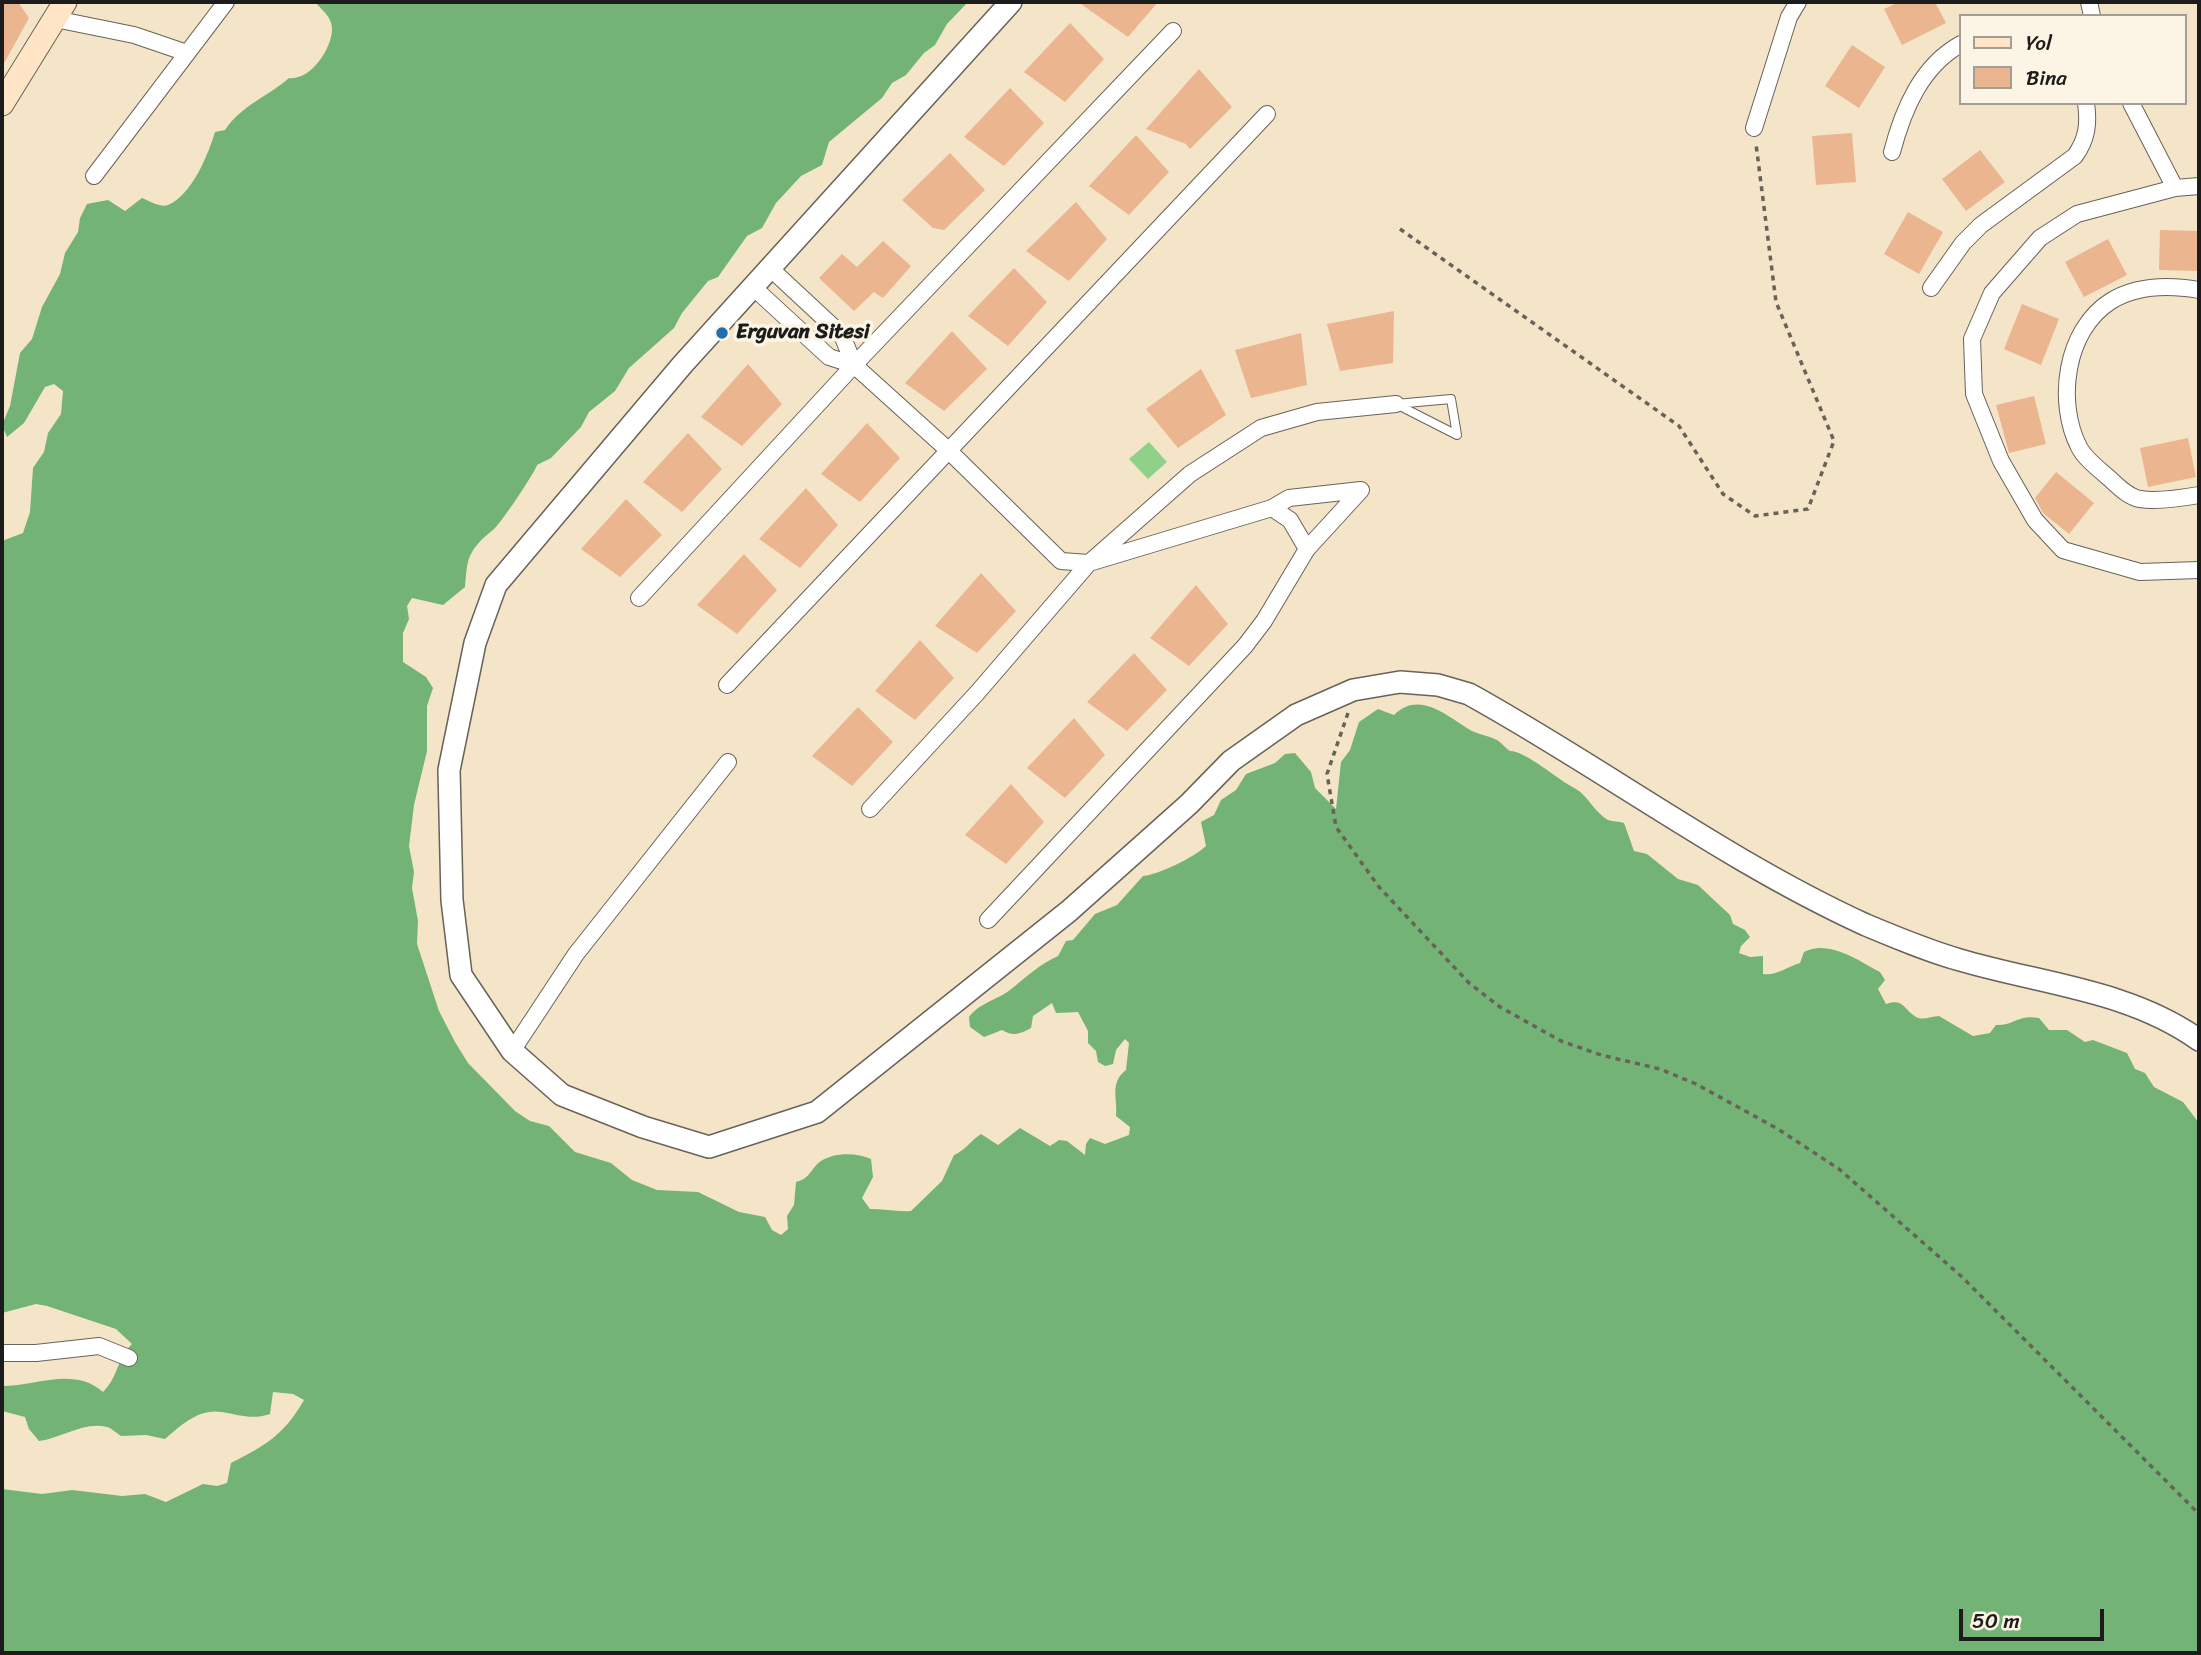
<!DOCTYPE html>
<html>
<head>
<meta charset="utf-8">
<style>
  body { margin:0 }
  #map { position:relative; width:2201px; height:1655px; overflow:hidden; background:#f4e5c9; font-family:Sriracha,sans-serif }
  canvas { display:block }
  .frame { position:absolute; inset:0; border:4px solid #1c1c1c; pointer-events:none }
  .legend { position:absolute; left:1959px; top:14px; width:228px; height:91px; box-sizing:border-box; background:#fcf5e5; border:2px solid #a29e95; margin:0; padding:9px 12px; list-style:none; font-size:21px; color:#1c1c1c }
  .legend li { display:flex; align-items:center; gap:14px; height:35px }
  .legend b { width:35px; border:2px solid #a29e95 }
  .scale { position:absolute; left:1959px; top:1609px; width:145px; height:32px; box-sizing:border-box; border:4px solid #1c1c1c; border-top:0; padding-left:9px; font-size:21px; line-height:24px; white-space:nowrap; color:#1c1c1c; -webkit-text-stroke:5px #fcf5e5; paint-order:stroke }
</style>
</head>
<body>
<div id="map">
<canvas width="2201" height="1655"></canvas>
<div class="frame"></div>
<ul class="legend">
<li><b style="height:9px;background:#ffe4c6"></b>Yol</li>
<li><b style="height:19px;background:#ebb58f"></b>Bina</li>
</ul>
<div class="scale">50 m</div>
</div>
<script>
const ctx = document.querySelector('canvas').getContext('2d');
ctx.lineJoin = 'round';
function fill(path, color) {
  ctx.fillStyle = color;
  ctx.fill(path, 'evenodd');
}
function strokePath(path, color, width, dash) {
  ctx.strokeStyle = color;
  ctx.lineWidth = width;
  ctx.lineCap = dash ? 'butt' : 'round';
  ctx.setLineDash(dash || []);
  ctx.stroke(path);
}
function write(font, color, halo, rows, align = 'center') {
  ctx.font = font + ' Sriracha,sans-serif';
  ctx.lineWidth = 7;
  ctx.setLineDash([]);
  ctx.textBaseline = 'middle';
  ctx.strokeStyle = halo;
  ctx.fillStyle = color;
  for (const [text, x, y, turn = 0] of rows) {
    ctx.save();
    ctx.translate(x, y);
    ctx.rotate((+turn || 0) * Math.PI / 180);
    ctx.textAlign = isNaN(turn) ? turn : align;
    if (halo) ctx.strokeText(text, 0, 0);
    ctx.fillText(text, 0, 0);
    ctx.restore();
  }
}
fill(new Path2D(`
  M1149,442L1167,462L1148,479L1129,459Z`), '#8fd189');
fill(new Path2D(`
  M315,2H968L947,24L935,45L924,53L906,75L892,83L882,98L829,142L822,165L801,176L776,203L762,228L747,236L718,277L708,281L682,313L674,328L629,368L615,391L589,412L581,427L551,458L537,465C534,474 500,525 493,530C484,537 477,543 471,554C466,563 466,577 465,587L443,605L412,598L407,606L409,619L403,633V662L426,677L433,688L427,706V751L414,805L409,846L414,872L412,888L418,921L417,944L439,1011L455,1042L468,1063L515,1111L530,1121L549,1126L575,1152L611,1163L632,1180L657,1190L698,1192L739,1212L765,1217L772,1230L781,1235L788,1229L787,1216L794,1205L796,1182C810,1179 811,1168 821,1161C836,1152 857,1153 871,1159L873,1177L862,1198L870,1209C884,1209 897,1212 911,1211L942,1181L954,1155C966,1150 970,1141 981,1134L998,1145L1020,1128L1050,1146L1059,1140L1067,1141L1085,1155L1086,1144L1090,1138L1105,1144L1129,1135L1130,1127L1116,1116C1118,1099 1109,1083 1126,1070L1129,1043L1125,1039L1116,1050L1113,1064L1105,1066L1098,1062L1096,1051L1088,1043V1031L1078,1012L1056,1013L1052,1003L1033,1016L1031,1028C1020,1034 1013,1037 1002,1030L984,1037L970,1027L969,1017C979,1003 997,1000 1010,990C1025,978 1040,964 1058,956L1066,941L1073,940L1095,914L1117,905L1143,876C1160,874 1193,858 1206,846L1201,822L1214,815L1221,800L1236,790L1246,774L1275,763L1285,754L1295,753L1311,772L1315,788L1336,809L1341,762L1350,750L1359,722L1378,709L1394,715C1420,689 1449,718 1472,731C1480,735 1490,736 1497,740C1502,743 1505,748 1510,751C1526,751 1558,780 1576,789C1588,796 1596,814 1608,820C1613,822 1619,821 1624,823L1634,851L1647,854L1678,879L1698,885L1730,915L1733,924L1745,930L1750,937L1741,946L1739,953L1750,957L1763,956V974C1776,976 1789,966 1800,963L1804,952C1828,939 1858,960 1880,972L1885,980L1878,989L1886,1004C1904,998 1903,1009 1916,1017C1924,1021 1931,1016 1939,1016L1973,1036L1990,1033L1996,1025C2013,1026 2018,1014 2039,1018L2049,1030H2067L2085,1042L2093,1040L2127,1053L2135,1069L2145,1073L2154,1087L2183,1102L2199,1123V1653H2V1489L42,1494L72,1490L122,1496L145,1494L166,1502L203,1484L217,1486L227,1483L231,1463C266,1445 284,1435 304,1400L293,1394L273,1392L270,1414C252,1420 240,1415 222,1412C199,1408 181,1425 165,1439L146,1435L121,1436C116,1433 113,1429 107,1427C84,1421 62,1438 39,1441L29,1429L25,1417L2,1411V1386C36,1386 74,1366 103,1392C119,1376 116,1360 132,1344L116,1329L47,1306L36,1304L2,1313V541L23,533L30,512L33,468L44,452L48,433L61,414L63,391L54,384L45,387L24,423L7,437L2,425L10,406L20,353L32,339L42,307L60,274L65,253L78,232L80,218L87,204L108,200L125,211L142,198C149,201 161,208 168,205C192,195 208,155 215,132L225,130C242,105 267,97 289,78C310,81 332,49 332,29C332,17 322,10 315,2Z`), '#73b375');
fill(new Path2D(`
  M2,2H18L29,18L2,67Z
  M1078,2H1158L1128,37Z
  M1899,2H1935L1946,23L1902,45L1884,9Z
  M1070,23L1104,59L1065,102L1024,72Z
  M1852,45L1885,67L1859,108L1825,86Z
  M1199,69L1232,107L1190,149L1186,144L1146,129Z
  M1010,88L1044,123L1004,166L964,137Z
  M1852,133L1856,182L1816,185L1812,136Z
  M1136,135L1169,172L1129,215L1089,186Z
  M1980,150L2005,182L1966,211L1942,179Z
  M950,153L985,190L944,230L933,228L902,200Z
  M1076,202L1107,239L1069,281L1026,251Z
  M1908,212L1943,232L1919,274L1884,254Z
  M2160,230L2199,231V271L2159,270Z
  M2108,239L2127,275L2084,297L2065,262Z
  M883,241L911,266L883,298L874,292L854,311L819,278L842,254L857,267Z
  M1014,268L1047,302L1008,346L968,316Z
  M2022,304L2059,319L2041,365L2004,349Z
  M1394,311L1393,363L1340,371L1327,324Z
  M952,331L987,369L944,411L905,383Z
  M1301,333L1307,385L1251,398L1235,350Z
  M748,364L782,404L742,446L701,417Z
  M1201,369L1226,415L1178,448L1146,409Z
  M2034,396L2046,444L2009,453L1996,405Z
  M867,423L900,458L860,502L821,474Z
  M688,433L722,469L682,512L643,482Z
  M2188,438L2196,477L2148,487L2140,448Z
  M2056,472L2094,503L2069,534L2043,513L2035,498Z
  M806,488L838,525L800,568L759,539Z
  M626,499L662,535L620,577L581,549Z
  M744,554L777,590L737,634L697,605Z
  M981,573L1016,611L977,653L935,626Z
  M1196,585L1228,624L1189,666L1150,638Z
  M920,640L954,678L915,720L875,691Z
  M1134,653L1167,690L1127,731L1087,702Z
  M858,707L893,742L852,786L812,756Z
  M1074,718L1105,755L1065,798L1027,768Z
  M1011,784L1044,822L1006,864L965,835Z`), '#ebb58f');
const service = new Path2D(`
  M1451,399L1457,435L1396,404Z`);
const minor = new Path2D(`
  M2089,2L2092,16
  M55,19L134,35L187,53
  M2131,103L2175,188
  M1754,128L1789,17L1798,2
  M1892,152C1903,110 1921,66 1961,44
  M94,176L226,2
  M2199,186L2175,188L2077,214L2040,238L1992,293L1972,339L1974,394L2001,461L2035,520L2063,550L2140,572L2199,570
  M771,269L842,335L854,365
  M753,287L829,357L854,365L948,450L1061,561L1089,563L1272,508L1289,498L1361,490L1307,549L1264,621L1245,646L988,920
  M1931,288L1963,243L1981,225L2075,156C2087,139 2089,124 2086,103
  M2199,290C2170,285 2137,285 2111,301C2065,330 2056,402 2079,447C2085,459 2099,469 2109,478C2118,486 2128,497 2140,499C2158,502 2182,498 2199,495
  M1272,508L1290,520L1307,549
  M639,598L854,365L1173,31
  M727,685L1267,114
  M870,809L977,693L1089,563L1190,474L1261,428L1317,412L1396,404
  M512,1051L576,954L728,762
  M2,1353H36L99,1346L129,1358`);
const tertiary = new Path2D(`
  M1011,2L683,364L496,585L475,643L449,770L452,900L461,975L512,1051L562,1095L643,1127L709,1147L817,1112L1069,911L1189,804L1231,761L1296,715L1353,690L1400,682L1438,685L1469,694C1603,768 1726,861 1866,925C1897,938 1928,951 1960,960C2041,984 2129,990 2199,1040`);
const secondary = new Path2D(`
  M2,104L65,2`);
strokePath(service, '#686259', 10);
strokePath(minor, '#686259', 18);
strokePath(tertiary, '#686259', 24);
strokePath(secondary, '#686259', 25);
strokePath(new Path2D(`
  M1400,229L1679,426L1723,494L1755,516L1808,509L1834,441L1776,302L1756,144
  M1348,713L1327,774L1336,827L1379,887L1469,983L1500,1007L1561,1041L1601,1055L1660,1069L1696,1084L1778,1129L1839,1169L1961,1276L2199,1514`), '#686259', 3.5, [5, 5]);
strokePath(service, '#fff', 8);
strokePath(minor, '#fff', 16);
strokePath(tertiary, '#fff', 21);
strokePath(secondary, '#ffe4c6', 23);
for (const [x, y, r, color] of [
  [722,333,7,"#1f6fb2"]
]) {
  const dot = new Path2D();
  dot.arc(x, y, r, 0, 2 * Math.PI);
  ctx.fillStyle = color;
  ctx.fill(dot);
  strokePath(dot, '#fcf5e5', 2.5);
}
write('bold 21px', '#1c1c1c', '#fcf5e5', [
  ["Erguvan Sitesi",736,333]
], 'left');
</script>
</body>
</html>
